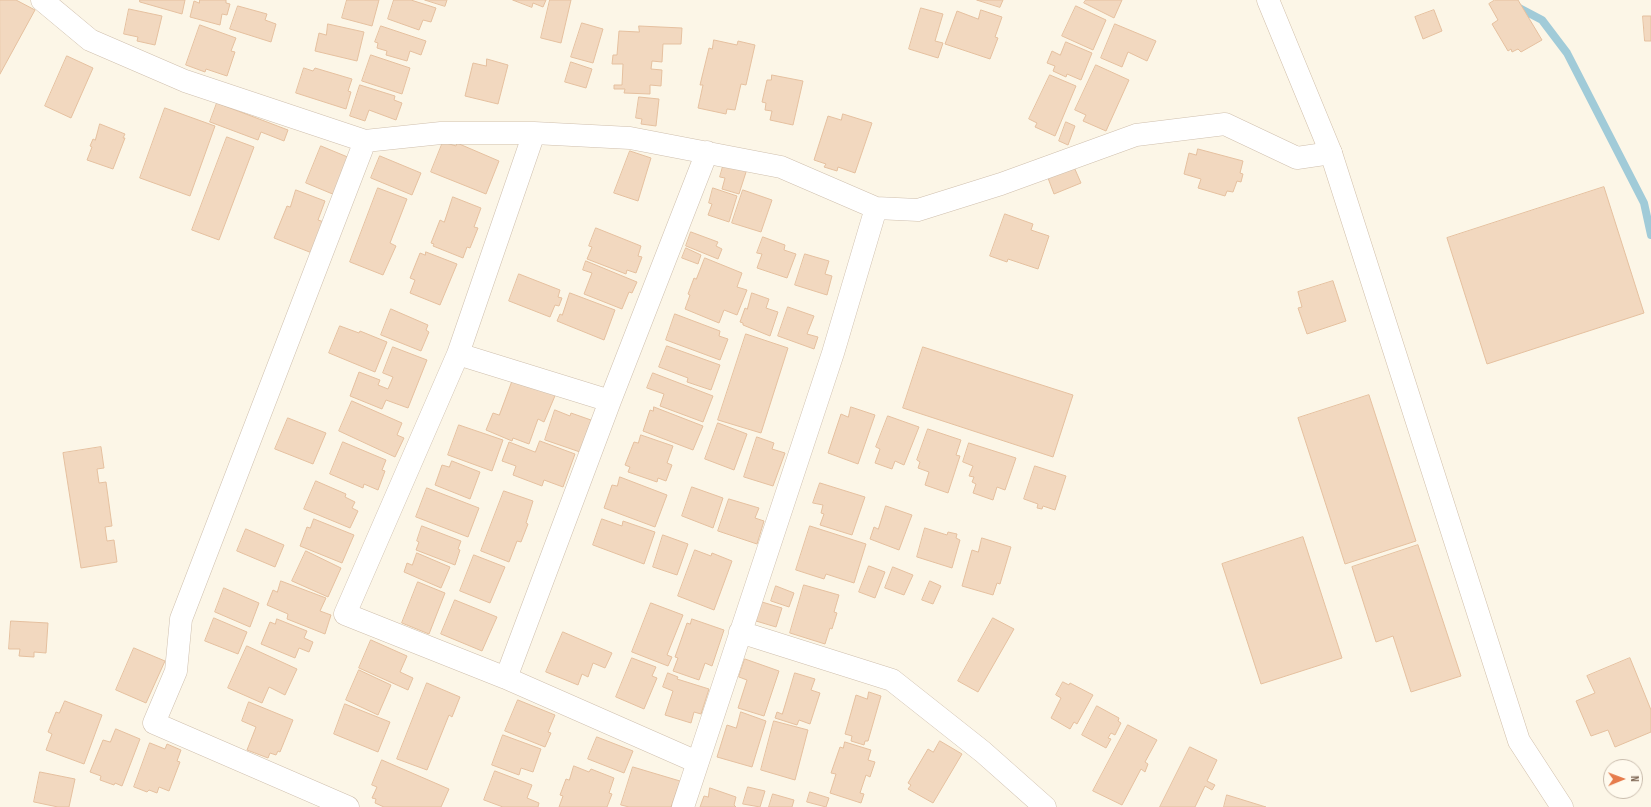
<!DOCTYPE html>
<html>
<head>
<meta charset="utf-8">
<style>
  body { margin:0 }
  #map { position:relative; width:1651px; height:807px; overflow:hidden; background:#fcf6e7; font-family:"Sofia Sans Condensed",sans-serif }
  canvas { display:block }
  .north { position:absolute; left:1603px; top:759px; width:40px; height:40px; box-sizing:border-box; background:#fffaee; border:1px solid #c9bcad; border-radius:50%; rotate:89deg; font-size:11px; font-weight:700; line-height:16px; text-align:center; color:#775e4b }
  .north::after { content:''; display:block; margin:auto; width:14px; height:18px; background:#e67c4c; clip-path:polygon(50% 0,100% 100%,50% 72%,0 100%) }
</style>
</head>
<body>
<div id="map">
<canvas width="1651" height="807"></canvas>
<div class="north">N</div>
</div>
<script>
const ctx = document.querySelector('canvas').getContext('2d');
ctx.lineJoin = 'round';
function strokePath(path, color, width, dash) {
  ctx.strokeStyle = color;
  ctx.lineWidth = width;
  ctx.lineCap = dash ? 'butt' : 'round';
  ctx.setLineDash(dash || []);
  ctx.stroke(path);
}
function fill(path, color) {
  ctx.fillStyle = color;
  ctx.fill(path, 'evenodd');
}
strokePath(new Path2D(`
  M1504,0L1542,20L1567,53L1644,203L1651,235`), '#a1cbd8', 8);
const building = new Path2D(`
  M0,0H16L35,10L0,74Z
  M140,0H185L182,14L140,2Z
  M200,0H226V3L230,4L227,15L222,14L220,25L190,17L194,1L199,3Z
  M347,0H379L372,26L342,18Z
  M394,0H411L436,8L431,22L423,20L419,30L388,19Z
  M425,0H447L445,6Z
  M513,0H546L543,7L533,3L532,7Z
  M550,0H571L561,43L541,38Z
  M977,0H1003L1000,7Z
  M1086,0H1122L1114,18L1084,3Z
  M1495,0H1518L1542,40L1521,52L1518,49L1512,52L1511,49L1508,51L1492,24L1498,20L1489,4Z
  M238,6L267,14L265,20L276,24L271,42L230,29Z
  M1076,6L1106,20L1093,50L1062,36Z
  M921,8L943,14L935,41L943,43L938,58L909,49Z
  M129,9L162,16L155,45L137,41L138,37L124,34Z
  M981,10L1002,17L995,37L998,38L990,59L945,44L957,11L978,19Z
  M1434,10L1442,31L1423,39L1415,17Z
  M1643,16H1651V41H1645Z
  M582,23L603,29L593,63L571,57Z
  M328,24L364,32L357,61L315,51L319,33L326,35Z
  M1115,24L1156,41L1147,61L1128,52L1122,67L1101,58Z
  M200,25L236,38L231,51L235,52L227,76L206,69L205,72L186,65Z
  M381,26L426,41L421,55L410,51L407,61L386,55L387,51L377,48L378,43L375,42Z
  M639,26L682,28L681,44H663L662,62L652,61L651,69L662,70L661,86L650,85V94L624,93L625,89H614V85H622L623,64H612L613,55H617L619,31L639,32Z
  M714,40L737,45L738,41L755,45L746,85L741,84L735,110L727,109L726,114L698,108L703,85H700L709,48L712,49Z
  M1066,42L1092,53L1081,80L1067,74L1066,77L1053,71L1055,66L1047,63L1052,51L1060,55Z
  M371,55L410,68L402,94L362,81Z
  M67,56L93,68L71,118L45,106Z
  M487,59L508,65L498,104L465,96L473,63L486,66Z
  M571,62L592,69L586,88L565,82Z
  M1096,65L1129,80L1106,131L1083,121L1086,115L1075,110Z
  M304,68L313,71L315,68L352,79L348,91L351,92L346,109L296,93Z
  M772,75L803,81L793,125L770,120L772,111L765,110L766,103L762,102L767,80H771Z
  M1050,75L1076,86L1055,136L1035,127L1037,123L1029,119Z
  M360,85L395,96L394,100L402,103L396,120L369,110L365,121L350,116Z
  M639,97L659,99L656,126L641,124L642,119L636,118Z
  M217,103L288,130L284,141L261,132L258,140L210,122Z
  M165,108L215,126L190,196L140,178Z
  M843,114L872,123L855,173L838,167L837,171L824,167L826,164L814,160L828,116L841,120Z
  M1066,122L1075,126L1068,145L1059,141Z
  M100,124L125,134L123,138H125L113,169L87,160L92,147L90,146L93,139L95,140Z
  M227,137L254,147L219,240L192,230Z
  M443,142L456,146L457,143L499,161L486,194L431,172Z
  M321,146L350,158L335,195L306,183Z
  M1198,149L1243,161L1240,173L1243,174L1241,182L1237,181L1233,192L1227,191L1225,196L1198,188L1201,179L1184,174L1189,153L1196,155Z
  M630,151L651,158L638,201L614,193Z
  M380,156L421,173L412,195L371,178Z
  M724,163L747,169L739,194L722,189L725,178L720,177Z
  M1074,167L1081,183L1054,194L1048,178Z
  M1604,187L1644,313L1487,364L1447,238Z
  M378,188L407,199L390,243L396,246L383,275L350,262Z
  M713,188L737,196L729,222L708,215L712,204L709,203Z
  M296,190L325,201L318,220L324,222L312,253L274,238L287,206L290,207Z
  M743,190L772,200L761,232L732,223Z
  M453,197L481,208L474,227L478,228L470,248L467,247L463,258L433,246L434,244L431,243L440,220L444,222Z
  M1005,214L1033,224L1031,230L1049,236L1038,269L1008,259L1007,262L990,256Z
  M596,228L641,246L638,256L642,257L636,273L627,270L626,274L587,259L592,247L589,246Z
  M691,232L718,242L716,246L722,249L718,259L686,246Z
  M763,237L785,245L784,250L796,254L787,278L757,268L762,254L757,253Z
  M686,248L701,255L698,264L682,258Z
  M426,252L457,264L440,305L410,293L415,280L410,278L420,253L425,255Z
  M805,254L829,261L825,274L832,276L827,295L795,285Z
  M705,258L742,273L737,287L747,290L737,315L724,310L719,323L685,309L690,295L688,294L694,278L696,279Z
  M586,261L637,282L632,293L629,292L622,309L584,294L592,273L583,270Z
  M519,274L560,290L558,297L562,298L559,306L555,305L550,317L509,301Z
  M1333,281L1346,321L1307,334L1298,308L1302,307L1298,292Z
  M570,293L615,310L604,340L557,321L560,314L562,315Z
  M752,293L769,299L766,308L778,312L770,336L743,325V323L740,322L745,308L747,309Z
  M788,307L814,316L807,334L818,337L814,349L778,336Z
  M391,309L428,325L426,330L429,332L421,351L381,335Z
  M675,314L720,331L719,336L728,339L720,360L666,340Z
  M340,326L359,333L360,331L387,342L375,372L329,353Z
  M746,334L788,348L761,433L718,420Z
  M667,346L720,365L711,390L687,382L688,378L659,367Z
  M393,347L427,360L408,408L386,400L382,409L350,396L359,372L380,380L378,385L388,389L393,377L383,373Z
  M923,347L1073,395L1053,457L903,408Z
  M653,373L713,396L703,422L660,406L664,394L647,388Z
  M515,374L557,391L544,422L538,419L529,444L513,438L512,441L486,430L493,413L499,415Z
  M1369,395L1416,541L1345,564L1298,418Z
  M352,401L402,423L397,435L404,438L395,457L339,431Z
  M654,407L703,426L693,450L643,431L650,410L653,411Z
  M851,407L875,415L858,464L828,453L841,414L848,417Z
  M555,410L570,416L571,413L591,420L580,452L545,440Z
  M888,416L919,427L904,465L895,461L892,469L875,463L880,449L876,447Z
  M288,418L326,433L313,464L275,449Z
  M718,423L747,434L734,470L705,459Z
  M459,425L503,440L492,471L448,455Z
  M928,429L961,440L956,455L960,456L948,493L925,485L929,472L918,468L920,462L917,460Z
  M641,435L673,446L667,463L672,465L666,481L658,478L657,482L628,472L630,467L625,465L634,442L638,443Z
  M757,437L774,443L772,449L785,453L773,486L744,477Z
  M540,441L575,454L563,487L544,480L542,486L513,475L516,466L502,461L509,442L535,452Z
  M343,442L386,460L382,470L385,471L378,490L364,484L363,488L330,474Z
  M969,443L1016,458L1005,490L997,487L993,500L973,493L976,484L972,482L974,477L969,476L973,466L963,462Z
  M101,447L104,468L97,469L99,483L106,482L112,526L105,527L107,541L114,540L117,562L81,568L63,453Z
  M452,461L480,472L470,499L435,485L442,465L449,467Z
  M1035,466L1066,476L1055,510L1043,506L1042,509L1037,508L1038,504L1024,499Z
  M620,477L667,495L655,527L604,508L612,485L617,486Z
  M316,481L346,494L345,497L355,502L352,508L358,511L350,528L304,509Z
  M820,483L865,497L852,535L820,525L824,514L821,513L823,505L813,503Z
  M692,487L723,498L713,528L682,516Z
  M427,488L479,508L468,537L416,517Z
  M504,491L533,501L526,523L528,524L521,542L517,541L509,562L481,551Z
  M729,499L759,508L755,518L764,521L757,544L718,531Z
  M886,506L912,515L899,550L870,539L874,527L878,529Z
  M314,519L354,535L342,563L300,546L307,527L310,528Z
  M602,519L622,526L623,521L655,532L644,564L593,545Z
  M422,526L461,541L458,549L460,550L455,565L416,550L419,542L417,541Z
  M810,526L866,544L854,583L826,574L824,579L796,570Z
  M925,528L947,535L948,532L957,534L956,538L960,540L952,568L917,557Z
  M246,529L284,545L275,567L237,551Z
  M663,535L688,544L677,575L653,567Z
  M1303,537L1342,658L1261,684L1222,564Z
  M982,538L1011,547L1000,584L997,583L993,595L962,586L972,550L978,552Z
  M1418,545L1461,676L1411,692L1393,636L1376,642L1352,567Z
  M695,550L711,556L712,553L732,561L714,610L678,596Z
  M306,551L341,568L328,597L292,581Z
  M417,553L450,567L441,588L404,572L407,563L412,565Z
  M474,555L505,567L490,603L460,591Z
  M869,566L885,572L875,598L859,592Z
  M893,567L913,575L904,595L885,588Z
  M281,581L326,598L320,611L331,615L325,634L287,619L288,614L267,605L273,590L277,592Z
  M930,581L941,586L933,604L922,600Z
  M418,582L445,593L429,634L402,623Z
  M804,585L839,595L834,612L837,613L832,629L830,628L825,644L790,633Z
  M776,586L794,593L789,607L771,601Z
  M224,588L259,603L250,627L215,612Z
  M455,600L497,617L482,651L441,634Z
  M762,602L782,608L776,627L756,621Z
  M651,603L683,615L667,655L672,657L668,666L632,652Z
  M214,618L247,632L238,654L205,641Z
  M993,618L1014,629L978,692L958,681Z
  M277,619L307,631L304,638L313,642L309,652L299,648L295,658L261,644L270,622L275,624Z
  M692,619L724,630L712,666L705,663L699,680L673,671L678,658L675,657L687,623L690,624Z
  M11,621L48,623L46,653L34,652V657L19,656L20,649H9Z
  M563,632L612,653L605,668L593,663L588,677L582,674L578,685L546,672Z
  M371,640L407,656L400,672L413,678L408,690L359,668Z
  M247,646L297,669L285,695L269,687L262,703L228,688Z
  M134,648L165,661L146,703L116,690Z
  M632,658L656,667L652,676L657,678L644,709L616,697Z
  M1630,658L1651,710V732L1615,747L1608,730L1591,736L1576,701L1595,693L1587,676Z
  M745,659L779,671L764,716L738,708L747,680L739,677Z
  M359,670L391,685L378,715L346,700Z
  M668,673L678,677L677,679L709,689L701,714L694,712L691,723L665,715L673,691L663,687Z
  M795,673L815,679L811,690L820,693L810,724L799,720L797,725L775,718L777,712L782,714Z
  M1063,682L1069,685L1070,683L1093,695L1077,724L1074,722L1070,729L1051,718L1061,698L1056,695Z
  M427,683L460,697L452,717L449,715L427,770L397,759Z
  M869,692L881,696L868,741H865L864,745L851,741L852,736L845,734L856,695L867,699Z
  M518,700L555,715L548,732L551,733L545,747L505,731Z
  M65,701L102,715L84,764L46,750L52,734L48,732L56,712L59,713Z
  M249,702L293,720L280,752L278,751L276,755L270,753L268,758L247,750L256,727L242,721Z
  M345,704L390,722L378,752L334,734Z
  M1097,706L1119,718L1118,721L1121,723L1115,735L1111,733L1108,738L1111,739L1106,748L1082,735Z
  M741,712L766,721L752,767L717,757L727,725L736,728Z
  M774,721L808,730L795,780L761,770Z
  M1128,725L1157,740L1145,762L1148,764L1145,772L1141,769L1122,805L1093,791Z
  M116,729L140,739L122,786L115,783L114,785L100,780L101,776L90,772L103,740L110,742Z
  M503,735L541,749L533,772L521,768L519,775L492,765Z
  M597,737L633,751L624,773L588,759Z
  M940,741L962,754L933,803L908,789L911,785L908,783L928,749L933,752Z
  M845,742L871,750L868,760L875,762L870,777L866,775L860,793L864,794L861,803L830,793L836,774L831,773L840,747L843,748Z
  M150,743L165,749L167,744L181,750L177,761L180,762L169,791L159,787L157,793L149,790L147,792L134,787Z
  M1190,747L1217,760L1207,781L1215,785L1212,790L1205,786L1195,807H1160Z
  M382,760L449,789L441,807H384L375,803L376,799L372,798L377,787L372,785Z
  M574,766L589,772L591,769L614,778L609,793L612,794L607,807H559L563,796L560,795L566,779L569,780Z
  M633,767L680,781L671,807H629L621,805Z
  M495,771L532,785L527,798L539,803L538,807H503L484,800Z
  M40,772L75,779L69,807H58L34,802Z
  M748,787L765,791L760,807L743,804Z
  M710,788L736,797L734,805L736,807H700L704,796L708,797Z
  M810,792L829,798L826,807L807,802Z
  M773,794L794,800L792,807H769Z
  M1227,795L1266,807H1224Z`);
fill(building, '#f2d8bf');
strokePath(building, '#e5c09f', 1);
const street = new Path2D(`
  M42,0L90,40L185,81L365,141L441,133H534L630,138L781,167L876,208L918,210L1001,184L1136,135L1225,124L1297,158L1331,153
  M534,133L458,354L345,614L506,678L697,762
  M458,354L610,401
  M740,632L892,680L983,752L1045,807
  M506,678L610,401L707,152
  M348,807L154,723L176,671L181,619L365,141
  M683,807L833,353L876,208`);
const secondary = new Path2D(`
  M1268,0L1331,153L1519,741L1562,807`);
strokePath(street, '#cfbfad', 23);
strokePath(secondary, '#d1bfaa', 23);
strokePath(street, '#fff', 22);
strokePath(secondary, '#fff', 22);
</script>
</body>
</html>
